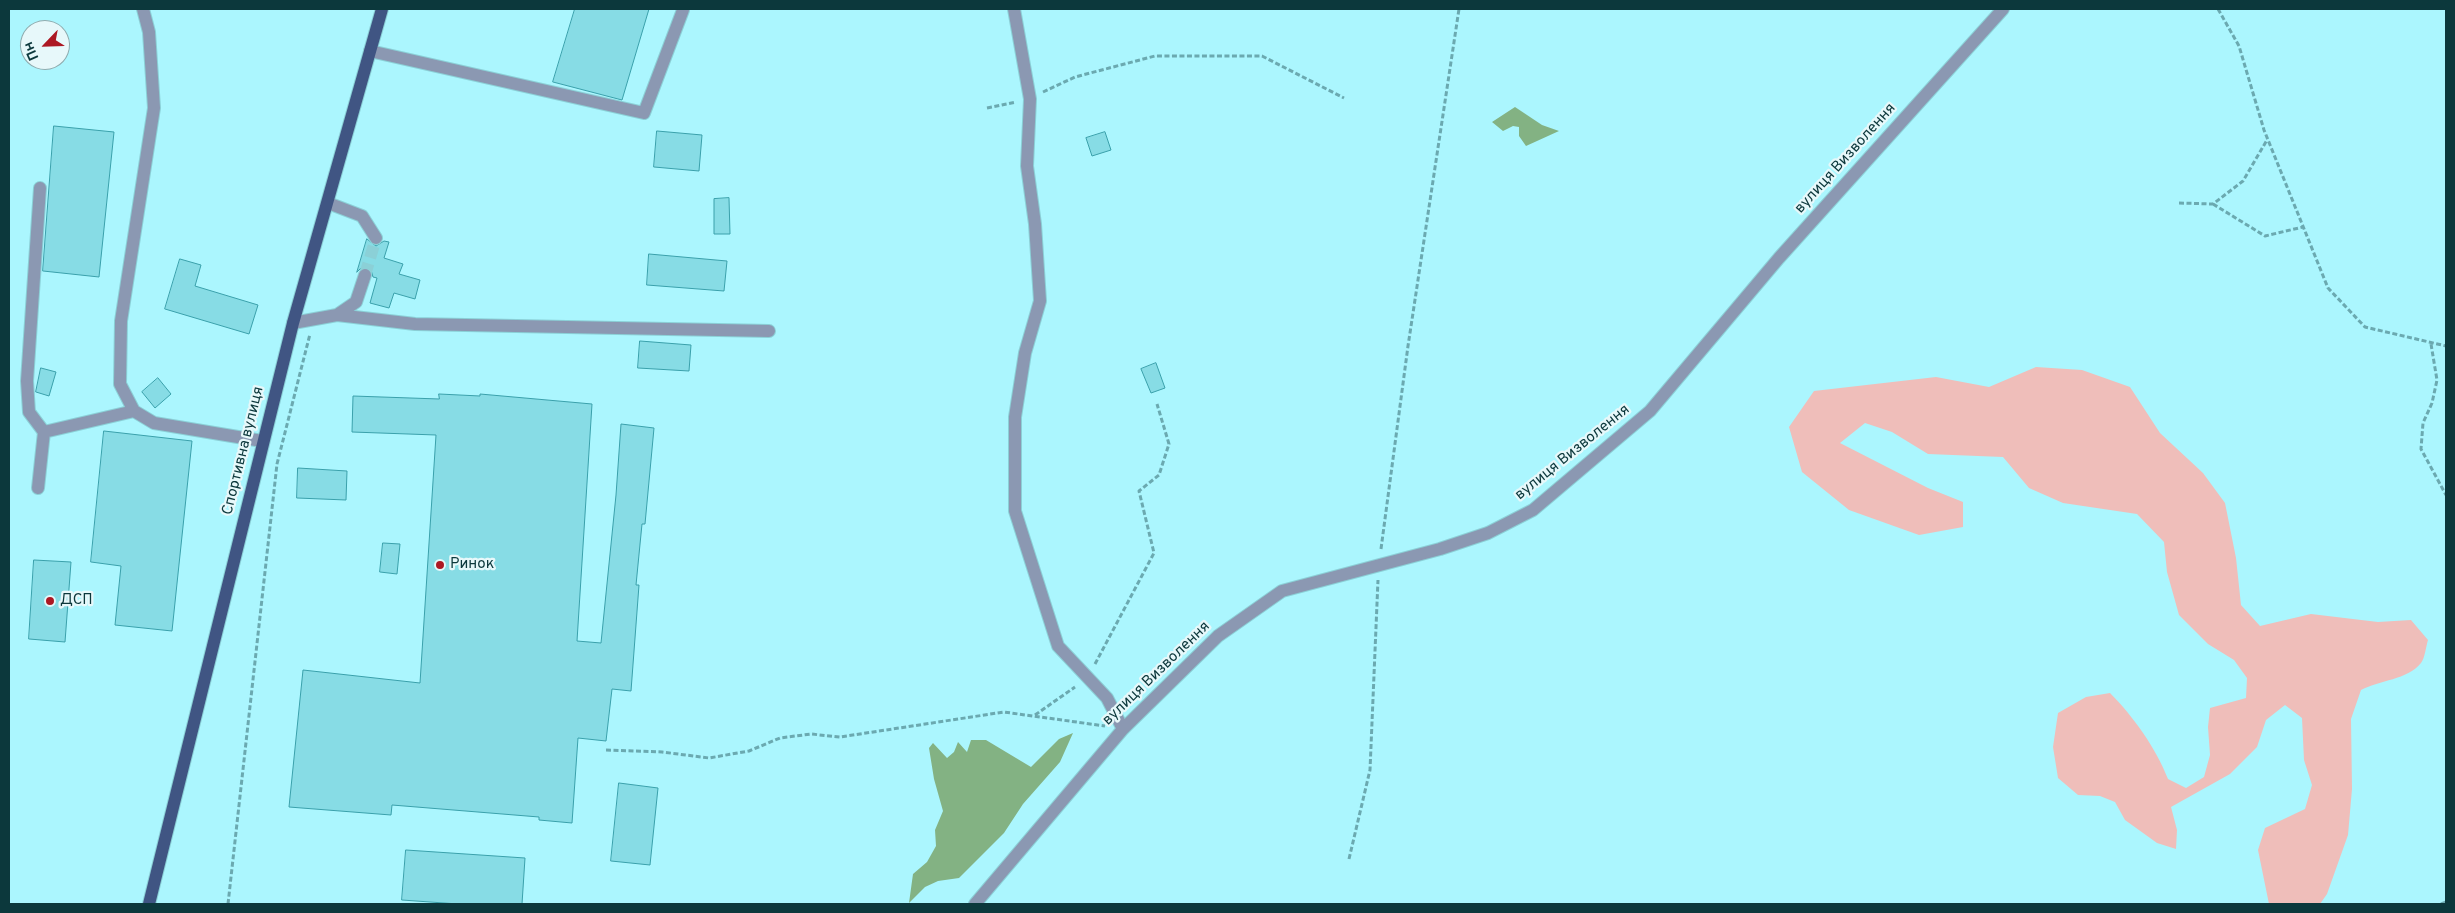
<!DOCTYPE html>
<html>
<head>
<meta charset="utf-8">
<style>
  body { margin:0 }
  #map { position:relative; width:2455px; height:913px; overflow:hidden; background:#abf6fe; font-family:Overpass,sans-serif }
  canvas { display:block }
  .frame { position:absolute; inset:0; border:10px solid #0c383c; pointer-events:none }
  .north { position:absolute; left:20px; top:20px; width:50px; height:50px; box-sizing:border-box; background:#e7f8fa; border:1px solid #8fabae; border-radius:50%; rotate:246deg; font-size:14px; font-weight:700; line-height:20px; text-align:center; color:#0c383c }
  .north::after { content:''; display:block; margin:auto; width:18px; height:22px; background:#ac1823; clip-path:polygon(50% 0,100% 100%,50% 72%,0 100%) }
</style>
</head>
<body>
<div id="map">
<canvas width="2455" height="913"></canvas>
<div class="frame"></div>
<div class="north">Пн</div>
</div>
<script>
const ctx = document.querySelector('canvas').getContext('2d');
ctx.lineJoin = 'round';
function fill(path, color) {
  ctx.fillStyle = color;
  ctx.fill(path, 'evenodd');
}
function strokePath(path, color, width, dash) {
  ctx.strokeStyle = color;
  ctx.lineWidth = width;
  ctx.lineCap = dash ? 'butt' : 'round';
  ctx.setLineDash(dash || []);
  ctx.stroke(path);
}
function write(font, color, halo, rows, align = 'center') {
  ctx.font = font + ' Overpass,sans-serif';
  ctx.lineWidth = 4.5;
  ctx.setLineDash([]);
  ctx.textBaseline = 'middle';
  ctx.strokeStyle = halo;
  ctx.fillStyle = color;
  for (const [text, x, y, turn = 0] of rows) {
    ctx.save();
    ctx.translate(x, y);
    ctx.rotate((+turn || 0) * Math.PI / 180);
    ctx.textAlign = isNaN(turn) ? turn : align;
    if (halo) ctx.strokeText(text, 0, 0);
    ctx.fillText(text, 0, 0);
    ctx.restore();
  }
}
fill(new Path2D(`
  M2036,367L2082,370L2130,387L2160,433L2203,473L2225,503L2236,558L2241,605L2260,626L2311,614L2378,622L2411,620L2428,640C2426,646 2425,658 2421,663C2407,680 2380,680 2361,690L2351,719L2352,789L2348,835L2327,894L2320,904H2269L2258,850L2265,828L2305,809L2312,785L2304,760L2302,718L2285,705L2266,720L2257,747L2230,774L2171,807L2177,830L2176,849L2157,843L2125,820L2115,802L2100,796L2078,795L2058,778L2053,747L2058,713L2086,697L2110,693C2133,716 2156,748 2168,779L2186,788L2204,777L2210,755L2208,727L2210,708L2246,698L2247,678L2234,660L2208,644L2179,615L2167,572L2164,542L2137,514L2063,503L2029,488L2003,457L1928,454L1892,432L1865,423L1840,443L1928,488L1963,502V527L1919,535L1849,510L1802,472L1789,427L1814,391L1936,377L1989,387Z`), '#efbeba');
fill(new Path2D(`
  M1515,107L1542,125L1559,131L1526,146L1519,136V127L1513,126L1503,131L1492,122Z
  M1073,733L1060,762L1023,804L1004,833L959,878L938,881L925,887L909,903L913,874L927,862L936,846L935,830L943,811L934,779L929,748L933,743L947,758L954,752L958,742L967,752L971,740H986L1031,767L1059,739Z`), '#83b283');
const building = new Path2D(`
  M575,9H649L622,100L553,82Z
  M54,126L114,132L99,277L43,271Z
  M657,131L702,135L699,171L654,167Z
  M1105,132L1111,150L1092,156L1086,138Z
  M729,198L730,234H714V199Z
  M367,239L376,246L384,241L389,242L384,258L403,264L399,274L420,280L415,299L394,293L389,308L370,303L377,278L373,277L371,270L367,267L360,269L357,272Z
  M649,254L727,261L724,291L647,285Z
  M180,259L201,265L195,286L258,305L249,334L165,309Z
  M640,341L691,345L689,371L638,368Z
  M1156,363L1165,388L1151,393L1141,369Z
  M41,368L56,372L49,396L36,392Z
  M158,378L171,394L155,408L142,392Z
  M439,394L480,396V394L592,404L577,641L601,643L616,495L621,424L654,428L645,524H642L636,585H639L631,691L612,689L606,741L578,738L572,823L539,820V817L392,805L391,815L289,807L303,670L420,683L436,435L352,432L353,396L439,399Z
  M104,431L192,441L172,631L115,625L121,566L91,562Z
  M298,468L347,471L346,500L297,498Z
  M383,543L400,544L397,574L380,572Z
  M34,560L71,562L65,642L29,639Z
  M619,783L658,788L650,865L611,861Z
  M406,850L525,858L522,904H458L402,900Z`);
fill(building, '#87dce5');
strokePath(building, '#3aa0ab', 1);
strokePath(new Path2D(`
  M365,275L376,238`), '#8bd0d7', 12, [12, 6]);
const minor = new Path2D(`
  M143,9L149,32L154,108L121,321L120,384L134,411L154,423L262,441
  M1014,9L1030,99L1027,166L1035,224L1040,301L1025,353L1015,417V511L1058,646L1107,698L1123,729
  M370,51L644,113L683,10
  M40,188L27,381L29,412L44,432L134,411
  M328,203L362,216L376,238
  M337,315L415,324L769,331
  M293,323L337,315L356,302L365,275
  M38,488L44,432
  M975,904L1123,729L1218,636L1282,591L1440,549L1488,533L1533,510L1650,411L1779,258L2003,9`);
const major = new Path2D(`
  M149,904L293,323L382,9`);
strokePath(minor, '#8bd0d7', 14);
strokePath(major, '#8bd0d7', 14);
strokePath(new Path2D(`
  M2218,9L2239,46L2264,130L2328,288L2365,327L2446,346
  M1043,92L1075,77L1155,56H1262L1344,98
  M987,108L1016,102
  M2179,203L2213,204L2243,181L2267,140
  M2213,204L2265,236L2303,227
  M2431,344L2437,380L2432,403L2423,423L2421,449L2446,495
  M1381,549L1408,346L1459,9
  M1095,664L1154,553L1139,491L1159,475L1169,444L1157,404
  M1035,715L1075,687
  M606,750L662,752L709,758L749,751L780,738L811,734L840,737L1004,712L1105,726
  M1349,859L1370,770L1378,580
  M228,904L277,464L310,334
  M2441,904L2446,902`), '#6ba9b0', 3, [5, 2.5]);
strokePath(minor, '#8b98b2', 12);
strokePath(major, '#405583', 12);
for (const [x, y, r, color] of [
  [440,565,5,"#ac1823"],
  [50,601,5,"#ac1823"]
]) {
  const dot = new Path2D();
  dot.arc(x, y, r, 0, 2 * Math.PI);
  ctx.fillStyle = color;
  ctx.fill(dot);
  strokePath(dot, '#e7f8fa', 2);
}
write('15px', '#0c383c', '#e7f8fa', [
  ["вулиця Визволення",1846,159,-48],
  ["Спортивна вулиця",244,451,-76],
  ["вулиця Визволення",1573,453,-39],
  ["вулиця Визволення",1157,674,-44]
]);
write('15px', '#0c383c', '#e7f8fa', [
  ["Ринок",450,565],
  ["ДСП",60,601]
], 'left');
</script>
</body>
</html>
